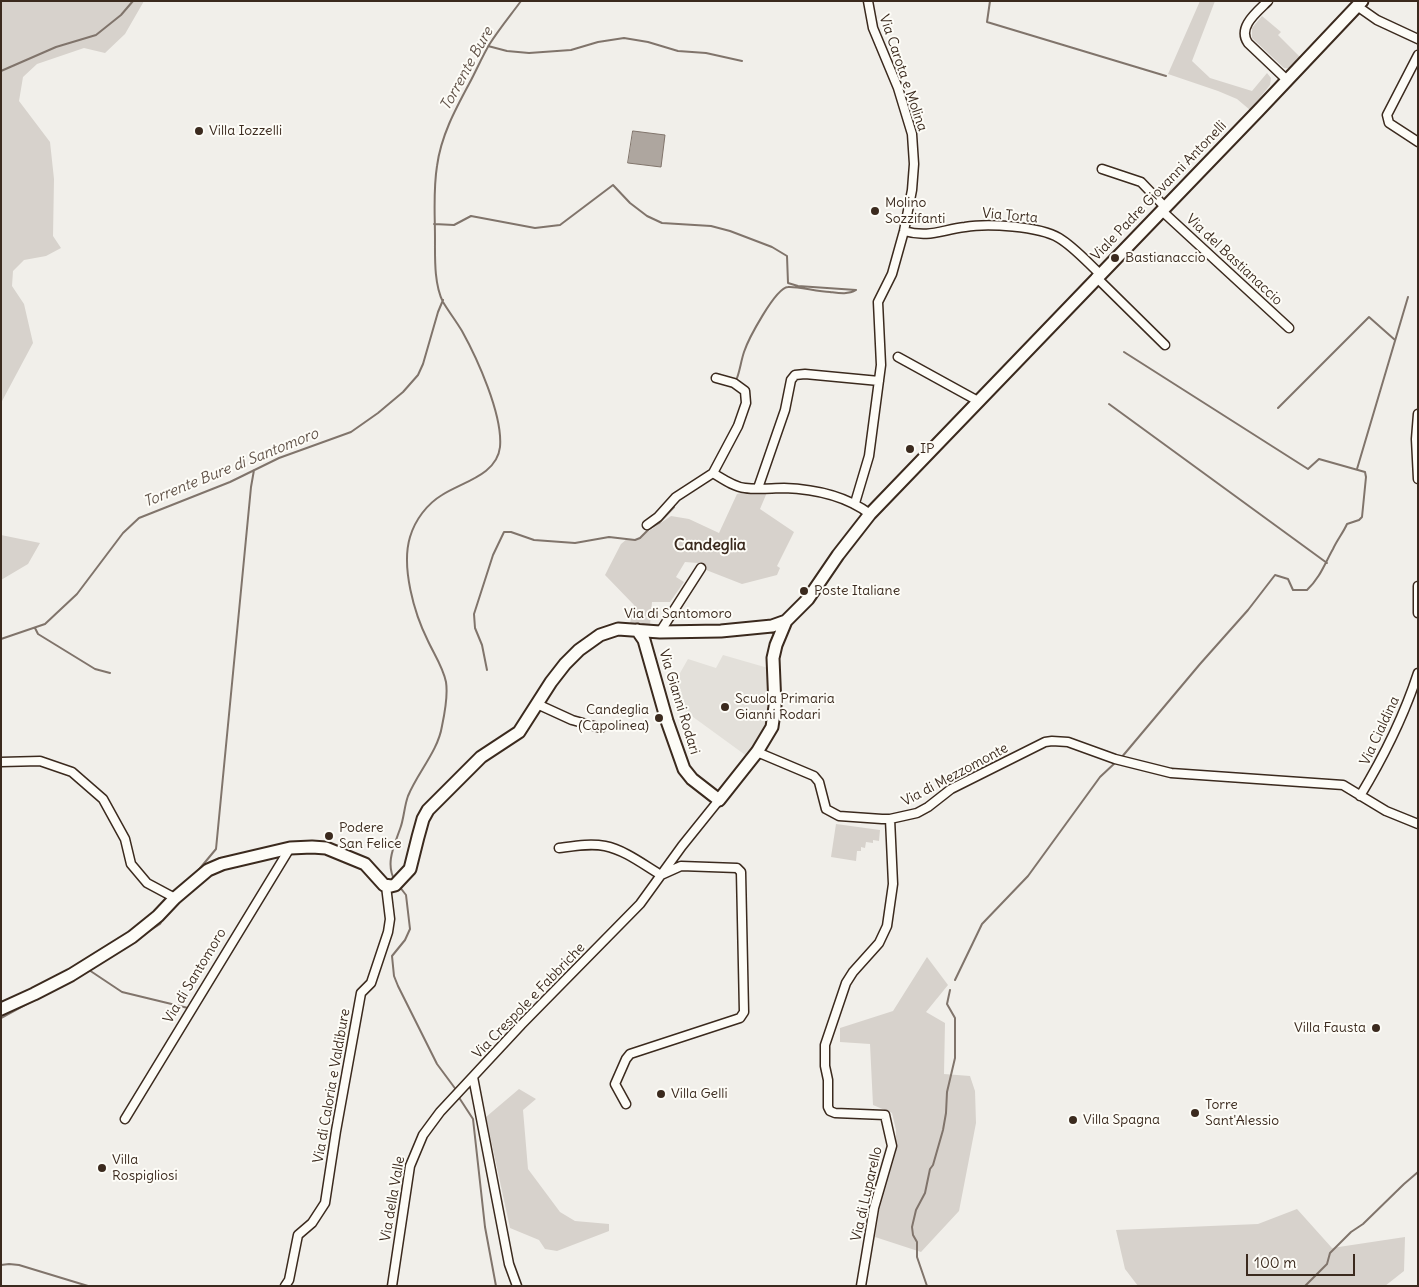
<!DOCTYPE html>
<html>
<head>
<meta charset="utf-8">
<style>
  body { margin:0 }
  #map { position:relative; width:1419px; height:1287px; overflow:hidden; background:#f1efea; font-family:Delius,sans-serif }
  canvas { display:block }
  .frame { position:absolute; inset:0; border:2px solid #3b2a1e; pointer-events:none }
  .scale { position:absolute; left:1246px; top:1254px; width:109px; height:22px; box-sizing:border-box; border:2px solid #3b2a1e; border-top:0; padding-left:6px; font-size:15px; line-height:18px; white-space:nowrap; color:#3b2a1e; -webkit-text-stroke:4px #fdfcf7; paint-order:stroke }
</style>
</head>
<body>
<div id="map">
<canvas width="1419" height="1287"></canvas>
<div class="frame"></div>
<div class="scale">100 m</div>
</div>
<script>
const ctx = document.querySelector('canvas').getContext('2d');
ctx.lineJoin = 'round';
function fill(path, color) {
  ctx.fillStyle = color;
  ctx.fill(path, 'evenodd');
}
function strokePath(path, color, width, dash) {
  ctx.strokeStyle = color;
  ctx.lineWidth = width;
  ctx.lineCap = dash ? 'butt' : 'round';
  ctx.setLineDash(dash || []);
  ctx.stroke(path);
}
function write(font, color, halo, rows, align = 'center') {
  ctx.font = font + ' Delius,sans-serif';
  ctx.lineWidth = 4;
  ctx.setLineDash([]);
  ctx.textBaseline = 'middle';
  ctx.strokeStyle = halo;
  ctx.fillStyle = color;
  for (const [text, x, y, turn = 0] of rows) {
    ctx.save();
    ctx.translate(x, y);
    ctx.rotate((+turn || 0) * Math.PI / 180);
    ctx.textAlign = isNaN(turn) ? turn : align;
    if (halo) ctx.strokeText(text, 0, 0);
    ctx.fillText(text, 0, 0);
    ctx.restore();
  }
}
fill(new Path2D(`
  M723,655L768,668L771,708L769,723L748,757L678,706L672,687L688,659L716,668Z`), '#e3e0da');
fill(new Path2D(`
  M1,1H144L125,34L105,53L84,48L37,64L23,77L19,101L50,142L54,179L53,236L61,248L46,256L24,260L13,271L12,286L24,304L33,343L1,403Z
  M1200,1H1215L1192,61L1210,78L1252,91L1267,73L1271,78L1270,85L1250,110L1237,99L1218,91L1168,74Z
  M1262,16L1281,32L1278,35L1301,58C1296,62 1291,70 1284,68L1252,38V28Z
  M753,490H768L760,509L794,532L777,566L780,568L777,575L742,584L701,568L698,563L685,562L676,577L684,582L670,602H652L650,625L630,623L634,605L605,575L621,544L627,539H637L671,516L689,519L719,533L737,494Z
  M1,535L40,543L28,564L1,580Z
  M836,824L880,830L879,841L873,840V843L866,842L865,848L861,847V851H857L856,861L831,857Z
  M927,957L948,985L926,1012L945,1023L944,1074L970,1076L975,1091L976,1123L959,1211L921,1252L875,1237L879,1211L896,1152V1130L892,1113L873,1105L870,1044L840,1042V1028L893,1011Z
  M519,1089L536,1099L523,1110L528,1169L560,1212L575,1221L609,1224V1231L557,1251L545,1249L539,1240L510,1228L486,1117Z
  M1297,1209L1332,1248L1405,1237L1404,1271L1385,1286H1138L1125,1269L1116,1230L1258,1224Z`), '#d7d2cc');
const water = new Path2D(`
  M633,131L665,135L661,167L628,163Z`);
fill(water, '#aea69f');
strokePath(water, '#80746b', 1);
strokePath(new Path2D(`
  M990,1L987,22L1166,76
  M488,46L507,51L529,53L571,50L598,42L624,38L648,42L678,51L706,53L742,61
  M1,71L56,47L96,35L121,15L133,1
  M434,224L454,225L471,216L535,228L560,225L613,185L630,203L647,216L662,223L711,226L730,231L772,247L787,256L788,283L798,286L856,290
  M737,378C740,370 741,361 744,352C748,340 775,288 788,287C797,286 818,292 830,292C838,293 848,295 856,290
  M1109,404L1327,563
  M1278,408L1369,317L1395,340
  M1357,469L1408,297
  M35,628L38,634L95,669L110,673
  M1,639L45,624L77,594L123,533L139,518L230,482L279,458L351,432L378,413L403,392L418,375L423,364L438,312L443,300
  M487,670L482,645L475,628L474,614L493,555L504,532H511L534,540L575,543L609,537L635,540L640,538L649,529L659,523L674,507
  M1121,758L1200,664L1248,610L1275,575L1288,579L1293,590H1307C1320,578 1325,563 1333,549C1337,540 1343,533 1347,524L1359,520L1362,517L1366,477L1365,472L1319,459L1308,469L1124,352
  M196,873L216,849L251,487L254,470
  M395,881C385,864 394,846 400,829C404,819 404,807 408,796C418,772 438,751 442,726C445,712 448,695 446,682C443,667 434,654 428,641C414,613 401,567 410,537C415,520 427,504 442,495C462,482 497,475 500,447C503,415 477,358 462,331C456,321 449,312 443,302C434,284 435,258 435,239C435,214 433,191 437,166C441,136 455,110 469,84C476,71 482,57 489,45C499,29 510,16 521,1
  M399,886L406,895L410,929L405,940L392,956L394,976L398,986L437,1064L457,1091
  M143,935L160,924L164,918
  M89,970L122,992L188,1008
  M955,980L982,924L1028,876L1100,777L1116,762
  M1,1018L34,1000
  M458,1096L473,1119L485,1227L496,1286
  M1,1265L9,1264L19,1265L88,1286
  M927,1286L917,1257V1242L913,1235L912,1227L916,1210L925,1193L930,1169L933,1165L943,1130L946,1113L947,1092L955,1058V1018L947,1004L950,990
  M1305,1286L1327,1264L1330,1253L1351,1232L1363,1224L1404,1184L1418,1172`), '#80746b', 2);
const minor = new Path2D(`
  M1268,1C1257,12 1237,27 1248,43L1287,80
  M1357,6L1377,20L1418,39
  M1418,55L1387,115L1389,123L1418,142
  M1102,169L1141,182L1165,207
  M1162,211L1289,328
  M904,231C929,238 941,230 965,227C987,223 1039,226 1059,238C1074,247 1087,262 1100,274
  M1096,277L1165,345
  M898,357L978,401
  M1418,414L1416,439L1418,479
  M713,473C723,479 734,487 745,488C758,490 772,488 784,488C813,489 846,496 870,514
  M758,488L785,410L791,380L795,375L805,374L879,381
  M855,503L869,456L881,365L878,302L892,274L904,231L912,190L914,164L912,134L898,88L873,28L868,1
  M647,525L658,517L676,497L713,473L738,426L746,403L745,391L734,383L716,378
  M1418,586V613
  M660,632L701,568
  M537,704L572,720L601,728
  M757,752L814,776L819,782L826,809L839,816L882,819H890L917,813L928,807L951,789L1045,742L1052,741L1068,742L1115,759L1171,773L1343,785L1386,811L1418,824
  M1,762L40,761L72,772L103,799L125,839L131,864L147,883L175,898
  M1360,796C1383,758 1404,716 1418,673
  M559,848C574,846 590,843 605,846C625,850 644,865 661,875L681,866L737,868L741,872L744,1012L740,1018L630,1054L626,1059L615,1084L626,1104
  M473,1077L509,1264L517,1286
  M125,1119L290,848
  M285,1286L289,1280L298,1235L312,1223L325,1203L336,1131L361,993L371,983L388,932L390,919L386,886
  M392,1286L410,1166L423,1135L440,1112L521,1025L640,904L682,846L719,800
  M861,1286L874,1208L892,1146L885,1115L835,1113L830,1111L828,1107V1080L825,1066V1045L846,983L853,972L879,943L887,926L893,884L890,819`);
const secondary = new Path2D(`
  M637,630L644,640L667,721L684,769L692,779L719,800L757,752L772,727L775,706L773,658L776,645L786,621L808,599L838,555L870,514L1258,111L1362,1
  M1,1009L34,994L71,975L132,937L158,916L175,898L208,870L222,864L290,848L312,847L326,848L365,864L384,885L391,886L395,885L410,869L418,837L423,819L428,810L481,757L519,732L551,682L565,664L579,650L600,635L618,629L660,632L721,631L772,626L786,621`);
strokePath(minor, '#3b2a1e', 11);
strokePath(secondary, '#3b2a1e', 15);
strokePath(minor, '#fdfcf7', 8);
strokePath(secondary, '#fdfcf7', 11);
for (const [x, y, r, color] of [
  [199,131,5,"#3b2a1e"],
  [875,211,5,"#3b2a1e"],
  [1115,258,5,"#3b2a1e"],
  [910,449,5,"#3b2a1e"],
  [804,591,5,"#3b2a1e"],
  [725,707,5,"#3b2a1e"],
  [659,718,5,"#3b2a1e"],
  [329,836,5,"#3b2a1e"],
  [1376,1028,5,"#3b2a1e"],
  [661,1094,5,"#3b2a1e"],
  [1195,1113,5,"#3b2a1e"],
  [1073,1120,5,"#3b2a1e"],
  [102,1168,5,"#3b2a1e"]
]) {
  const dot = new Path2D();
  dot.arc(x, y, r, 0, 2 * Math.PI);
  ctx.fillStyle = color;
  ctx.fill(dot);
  strokePath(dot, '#fdfcf7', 2);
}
write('14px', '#3b2a1e', '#fdfcf7', [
  ["Via Carota e Molina",903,73,71],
  ["Viale Padre Giovanni Antonelli",1159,191,-46],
  ["Via Torta",1010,216,5],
  ["Via del Bastianaccio",1234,260,43],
  ["Via di Santomoro",678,614],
  ["Via Gianni Rodari",679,702,73],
  ["Via Cialdina",1380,731,-65],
  ["Via di Mezzomonte",955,775,-28],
  ["Via di Santomoro",195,976,-59],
  ["Via Crespole e Fabbriche",529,1001,-46],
  ["Via di Caloria e Valdibure",332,1086,-80],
  ["Via di Luparello",867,1194,-77],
  ["Via della Valle",393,1199,-80]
]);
write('14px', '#3b2a1e', '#fdfcf7', [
  ["Villa Iozzelli",209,131],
  ["Molino",885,203],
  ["Sozzifanti",885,219],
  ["Bastianaccio",1125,258],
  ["IP",920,449],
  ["Poste Italiane",814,591],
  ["Scuola Primaria",735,699],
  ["Gianni Rodari",735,715],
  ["Candeglia",649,710,"right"],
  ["(Capolinea)",649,726,"right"],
  ["Podere",339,828],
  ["San Felice",339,844],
  ["Villa Fausta",1366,1028,"right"],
  ["Villa Gelli",671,1094],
  ["Torre",1205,1105],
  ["Sant'Alessio",1205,1121],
  ["Villa Spagna",1083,1120],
  ["Villa",112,1160],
  ["Rospigliosi",112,1176]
], 'left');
write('italic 15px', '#63554b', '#fdfcf7', [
  ["Torrente Bure",467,69,-61],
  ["Torrente Bure di Santomoro",231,468,-22]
]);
write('bold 16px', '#3b2a1e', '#fdfcf7', [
  ["Candeglia",710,545]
]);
</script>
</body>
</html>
